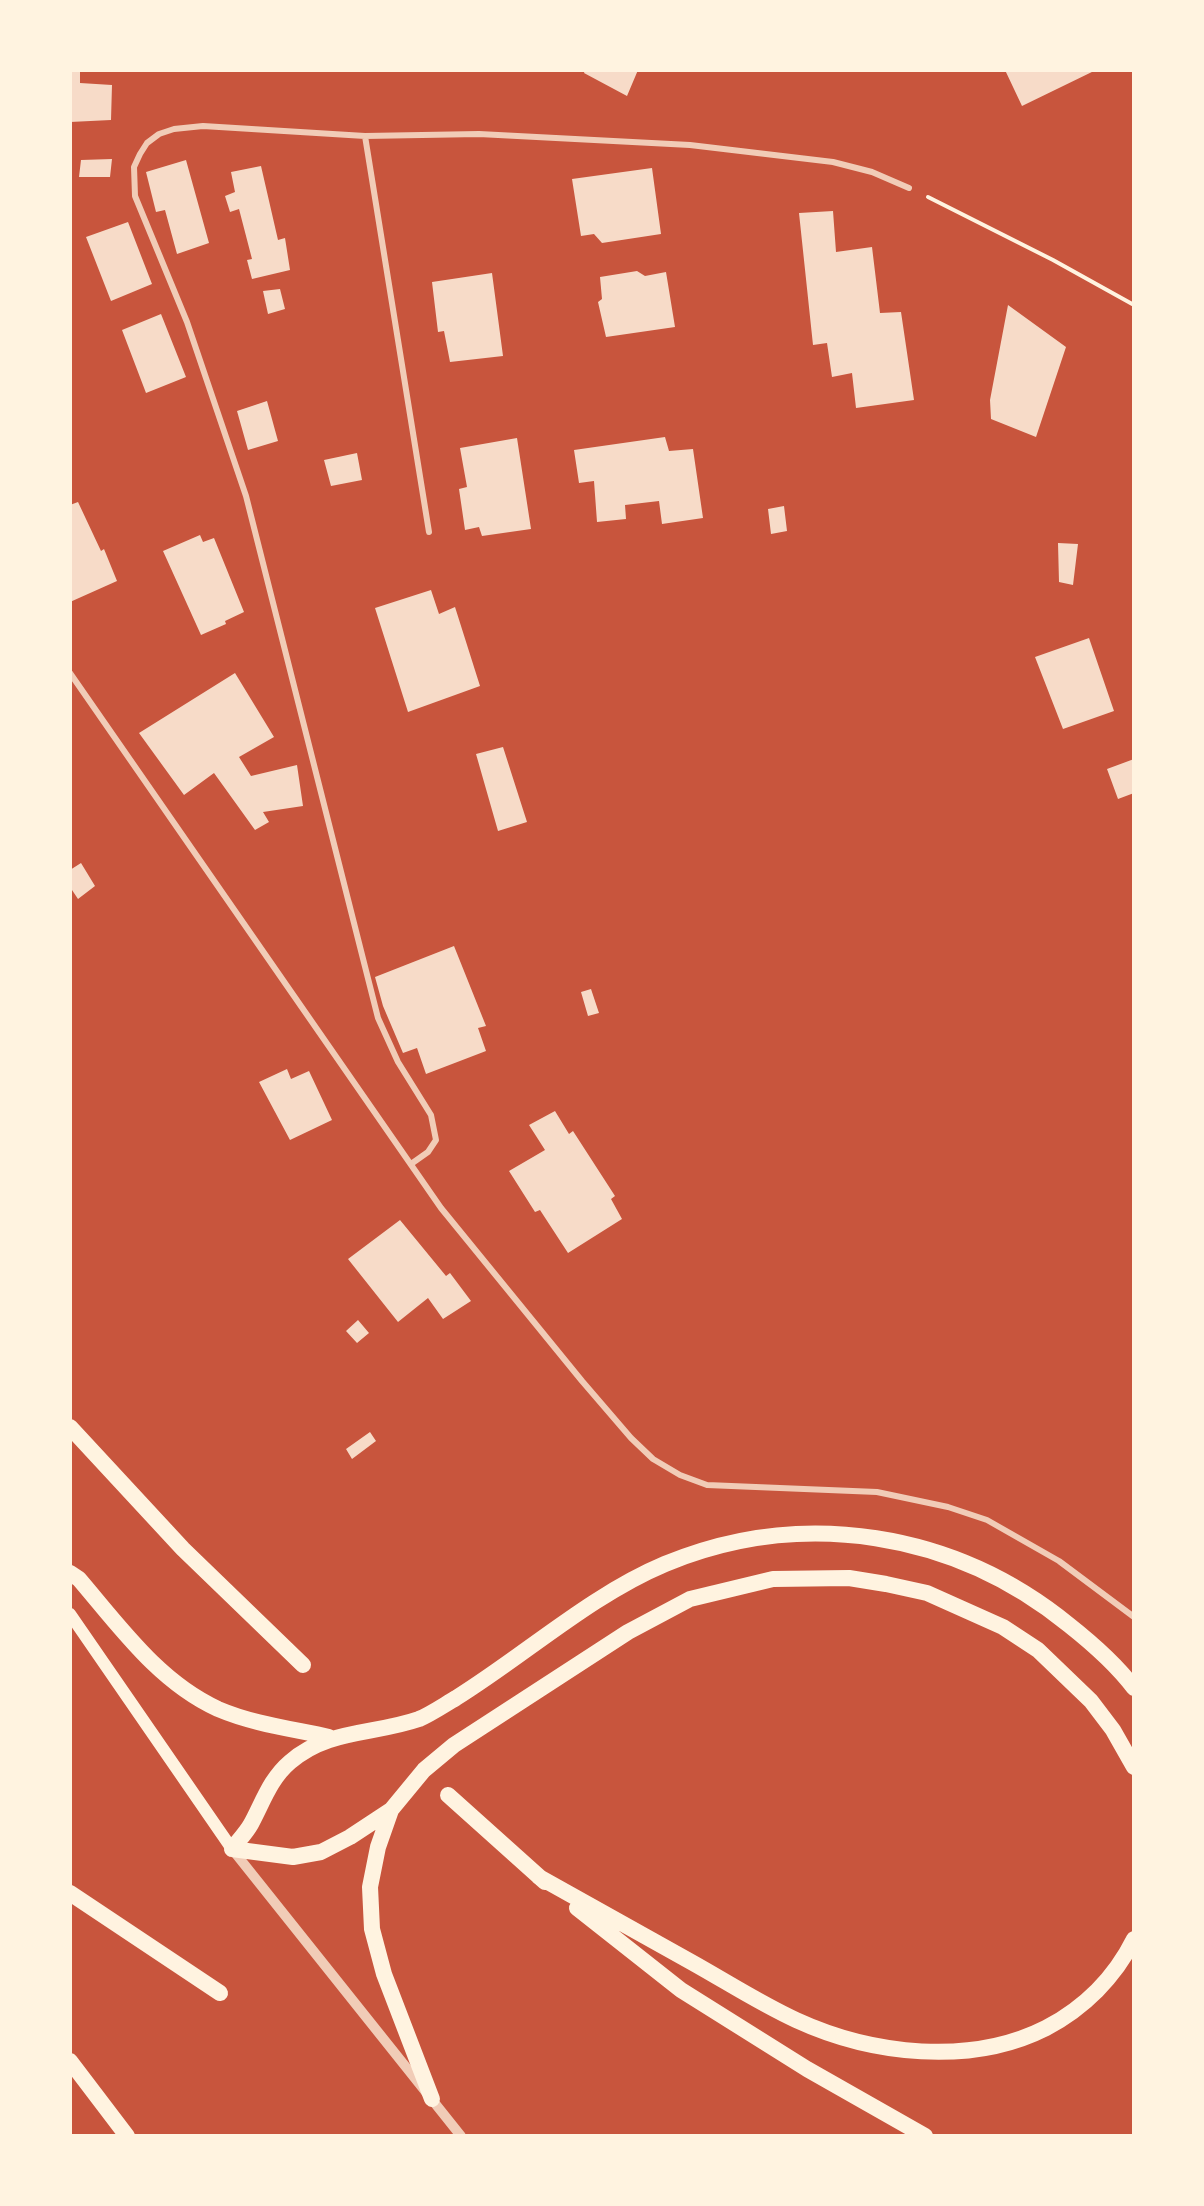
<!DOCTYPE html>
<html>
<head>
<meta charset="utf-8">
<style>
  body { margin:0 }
  #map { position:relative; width:1204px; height:2206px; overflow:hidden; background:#c8553d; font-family:Barlow,sans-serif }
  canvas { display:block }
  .frame { position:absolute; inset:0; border:72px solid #fff3e0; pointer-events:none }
</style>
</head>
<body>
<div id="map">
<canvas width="1204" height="2206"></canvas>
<div class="frame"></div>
</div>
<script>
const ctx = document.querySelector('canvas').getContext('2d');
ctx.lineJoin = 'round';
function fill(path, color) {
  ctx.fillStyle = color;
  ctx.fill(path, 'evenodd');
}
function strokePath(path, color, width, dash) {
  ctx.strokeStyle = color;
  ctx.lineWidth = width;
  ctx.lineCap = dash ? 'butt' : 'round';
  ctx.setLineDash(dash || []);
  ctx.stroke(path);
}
fill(new Path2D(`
  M70,70H80V83L112,85L111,120L70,122Z
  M585,70H638L627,96L584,73Z
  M1005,70H1096L1022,106Z
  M112,159L110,177H79L81,160Z
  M186,160L209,243L177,254L165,210L156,212L146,172Z
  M261,166L278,240L285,238L290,270L252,279L247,260L252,259L239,209L230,212L225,196L235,192L231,172Z
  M652,168L661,234L602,243L594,234L581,236L572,179Z
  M833,211L836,252L872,247L880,313L901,312L914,400L856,408L852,373L832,377L827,343L813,345L799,213Z
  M128,222L152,284L111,301L86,237Z
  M637,271L645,276L666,272L675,327L606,337L598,302L602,299L600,277Z
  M492,273L503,356L450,362L444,331L438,332L432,282Z
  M280,289L285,309L268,314L263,291Z
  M1008,305L1066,347L1036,437L991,419L990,400Z
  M161,314L186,377L146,393L122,330Z
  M267,401L278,441L248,450L237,411Z
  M665,437L669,451L693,449L703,518L662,524L659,501L625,505L626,519L597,522L594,481L579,483L574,450Z
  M517,438L531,529L482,536L479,527L465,530L459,489L467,487L460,448Z
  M357,453L362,480L331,486L324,460Z
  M78,502L101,551L104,549L117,581L70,602V505Z
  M784,506L787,531L771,534L768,509Z
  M200,535L203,542L214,538L244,612L225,621L226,624L201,635L163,551Z
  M1058,543L1078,544L1073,585L1059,582Z
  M431,590L439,614L455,607L480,686L408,712L375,608Z
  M1089,638L1114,711L1063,729L1035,657Z
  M235,673L274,737L239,757L251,776L297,765L303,806L263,812L269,822L255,830L214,773L184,795L139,733Z
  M503,747L527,822L498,831L476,754Z
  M1134,759V793L1118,799L1107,769Z
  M81,863L95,886L78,899L70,887V870Z
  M454,946L486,1026L478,1028L486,1051L426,1074L417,1048L403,1053L383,1006L375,977Z
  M591,989L599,1013L588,1016L581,992Z
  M287,1069L291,1079L309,1071L332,1120L290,1140L259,1082Z
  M555,1111L569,1134L573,1131L615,1196L611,1199L622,1219L568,1253L540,1210L535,1212L509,1171L545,1150L529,1125Z
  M400,1220L446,1276L450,1273L471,1301L443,1319L428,1298L398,1322L348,1259Z
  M358,1320L369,1333L357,1343L346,1331Z
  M370,1432L376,1441L352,1459L346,1449Z`), '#f7dbc8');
strokePath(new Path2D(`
  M928,197L1053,260L1134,305`), '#fff3e0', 4);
strokePath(new Path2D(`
  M365,136L429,532
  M70,673L441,1208L582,1381L631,1438L653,1459L680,1475L707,1485L877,1492L948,1507L987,1520L1059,1561L1134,1617
  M411,1164L428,1152L436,1140L431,1115L398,1062L378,1018L246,496L187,322L135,196L134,167L140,154L147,143L159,134L174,129L203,126L365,136L479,134L690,145L833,162L872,172L909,188`), '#f1ccb7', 6);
strokePath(new Path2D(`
  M232,1849L461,2136`), '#f1ccb7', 10);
strokePath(new Path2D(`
  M70,1614L232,1849`), '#fff3e0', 12);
strokePath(new Path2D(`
  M70,1427L183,1549L303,1665
  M70,1573L79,1579C120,1627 159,1682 218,1709C253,1724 293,1729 329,1737
  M448,1795L545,1882
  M391,1810L378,1847L370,1887L372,1929L384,1974L432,2099
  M232,1849L293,1857L321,1852L350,1837L391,1810L424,1770L454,1745L628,1632L690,1599L773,1579L849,1578L886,1584L927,1593L1003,1627L1038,1650L1091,1701L1113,1730L1134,1767
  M232,1849C238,1841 246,1833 251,1824C263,1802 270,1779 290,1762C328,1729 373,1735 419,1719C431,1714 444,1705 456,1698C525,1655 591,1595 665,1564C803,1507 955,1532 1069,1625C1093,1644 1116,1664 1134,1688
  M539,1877C590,1906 642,1934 693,1963C727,1982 761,2004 796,2020C872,2055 971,2066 1046,2028C1084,2008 1115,1977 1134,1939
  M70,1893L220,1993
  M577,1908L681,1990L807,2069L925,2136
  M70,2061L127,2136`), '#fff3e0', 16);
</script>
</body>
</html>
